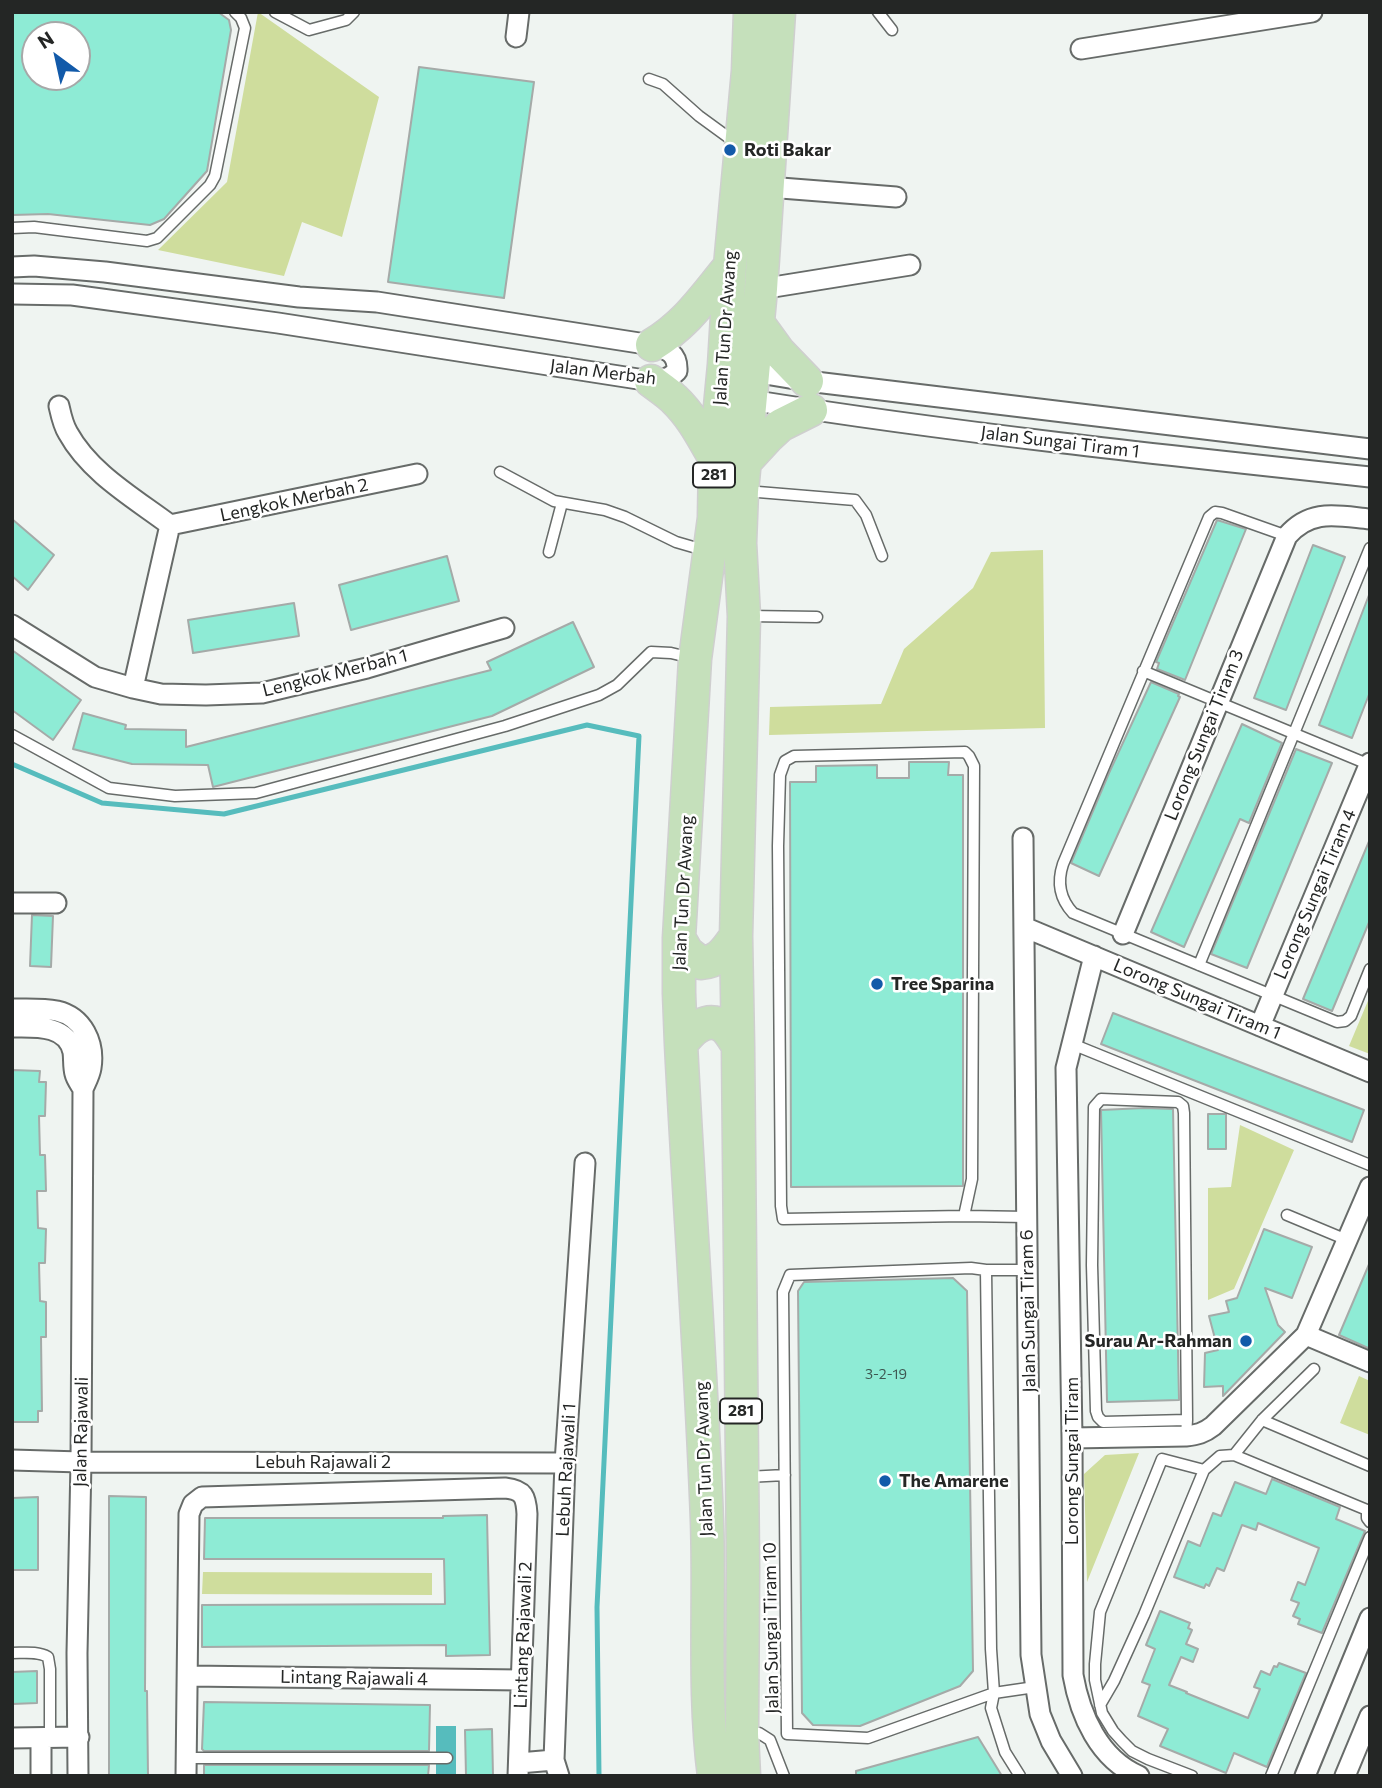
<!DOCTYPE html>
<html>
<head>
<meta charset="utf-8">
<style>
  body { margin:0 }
  #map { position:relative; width:1382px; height:1788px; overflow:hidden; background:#eff4f1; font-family:Commissioner,sans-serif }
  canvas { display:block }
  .frame { position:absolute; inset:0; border:14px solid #242625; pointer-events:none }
  .north { position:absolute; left:21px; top:21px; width:70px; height:70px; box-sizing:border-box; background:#fff; border:2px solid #a7a8a8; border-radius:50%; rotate:327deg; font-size:19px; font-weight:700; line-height:28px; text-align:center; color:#242625 }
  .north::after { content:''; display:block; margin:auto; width:24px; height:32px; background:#125aa9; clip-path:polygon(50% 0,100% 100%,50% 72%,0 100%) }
</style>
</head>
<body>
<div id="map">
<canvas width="1382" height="1788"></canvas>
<div class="frame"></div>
<div class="north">N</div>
</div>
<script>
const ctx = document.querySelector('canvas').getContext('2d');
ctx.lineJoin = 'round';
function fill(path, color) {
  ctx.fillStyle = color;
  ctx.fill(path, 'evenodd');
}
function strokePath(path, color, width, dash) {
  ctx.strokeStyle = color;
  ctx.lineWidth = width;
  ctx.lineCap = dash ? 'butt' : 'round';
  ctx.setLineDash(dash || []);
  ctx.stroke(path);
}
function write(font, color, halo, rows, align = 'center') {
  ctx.font = font + ' Commissioner,sans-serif';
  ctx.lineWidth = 5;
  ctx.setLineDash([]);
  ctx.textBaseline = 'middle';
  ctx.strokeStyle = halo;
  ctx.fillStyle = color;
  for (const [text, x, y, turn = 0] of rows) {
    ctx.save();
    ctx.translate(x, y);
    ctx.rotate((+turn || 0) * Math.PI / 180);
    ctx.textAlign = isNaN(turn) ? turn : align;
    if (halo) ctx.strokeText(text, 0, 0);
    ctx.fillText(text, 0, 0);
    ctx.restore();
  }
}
fill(new Path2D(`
  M258,12L379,97L342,237L302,222L284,276L158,250L227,182Z
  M1043,550L1045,728L769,735L770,707L881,704L904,649L973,588L991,552Z
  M1370,996V1054L1349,1046Z
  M1240,1125L1294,1150L1234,1289L1208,1300V1188L1231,1187Z
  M1359,1376L1370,1381V1435L1340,1423Z
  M1139,1453L1087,1582L1084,1474L1105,1455Z
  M203,1572L432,1573V1595L202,1594Z`), '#cfdd9d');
fill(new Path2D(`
  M436,1726H456V1776H436Z`), '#56bcbd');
strokePath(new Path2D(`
  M12,764L102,803L224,814L587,725L639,736L597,1607L599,1776`), '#56bcbd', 5);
const building = new Path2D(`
  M12,12H218L229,20L231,30L207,171L164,219L150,225L48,214L12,215ZM35,35H77V77H35Z
  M419,67L534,82L504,298L388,282Z
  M12,519L54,555L28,590L12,576Z
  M1217,520L1246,529L1185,680L1157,669L1159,663L1156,662Z
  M1313,545L1345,557L1286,710L1254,698Z
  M447,556L459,601L351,630L339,585Z
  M1369,595L1370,692L1352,738L1319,725Z
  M294,603L299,636L193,653L188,620Z
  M573,622L594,667L492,716L213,787L208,765L132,764L73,749L83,713L126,725L125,729L186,730V747L491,670L487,662Z
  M12,650L81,700L53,740L12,710Z
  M1151,682L1179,694L1178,696L1180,697L1099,876L1071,863L1109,773Z
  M1242,724L1282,743L1249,823L1240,819L1184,947L1151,932Z
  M1296,749L1332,763L1247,968L1211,954Z
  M909,762H949L948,775H963V1186L791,1187L790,782H816V766L877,765V778H909Z
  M1370,839V920L1332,1011L1303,999Z
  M32,915L53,916L51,967L30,966Z
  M1113,1013L1364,1110L1352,1142L1101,1044Z
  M12,1070L40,1071L39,1082H46L45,1116H39L40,1155H45L46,1191H37L38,1228L46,1229L45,1263H39L40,1301L46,1302V1337H41L42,1411H38V1422H12Z
  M1144,1108L1173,1109L1179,1400L1107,1402L1101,1110Z
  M1208,1114H1226V1149H1208Z
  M1264,1229L1312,1247L1292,1298L1265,1288L1278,1325L1285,1332L1223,1396V1386L1204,1387L1205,1353L1218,1350L1209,1316L1229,1312L1226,1301L1237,1298Z
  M1370,1262V1345L1368,1348L1339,1335Z
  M953,1278L967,1291L973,1671L960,1686L860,1726L813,1725L802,1713L798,1291L804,1282Z
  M1272,1479L1340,1507L1336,1519L1365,1531L1322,1633L1298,1624L1300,1619L1293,1616L1299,1603L1291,1600L1298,1582L1305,1585L1319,1548L1258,1523L1256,1530L1242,1525L1224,1571L1217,1568L1209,1586L1206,1584L1204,1588L1174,1577L1188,1541L1200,1546L1213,1513L1221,1516L1235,1482L1266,1494Z
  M109,1496L146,1497L145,1691H147L148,1776H109Z
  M38,1497V1570H12V1498Z
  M487,1515L490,1655L446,1656V1645L202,1647V1605L445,1604L444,1559H204L205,1518H443V1516Z
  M1160,1611L1190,1623L1188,1628L1192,1630L1186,1644L1198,1649L1193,1662L1181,1657L1169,1685L1187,1692L1186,1693L1248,1718L1260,1689L1254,1687L1261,1671L1270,1675L1274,1666L1277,1667L1279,1663L1306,1673L1267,1767L1234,1753L1226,1773L1160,1746L1168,1729L1138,1716L1150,1685L1142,1682L1155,1649L1146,1645Z
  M37,1671V1703L12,1704V1672Z
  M204,1702L430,1705L429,1751H204L202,1749Z
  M492,1729L493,1776H466L465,1730Z
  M978,1737L1002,1776H856V1771Z
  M204,1765H429L428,1776H204Z`);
fill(building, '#8eebd5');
strokePath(building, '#a5aaa8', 2);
const service = new Path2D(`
  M275,12L309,30L346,20L354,12
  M878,12L892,30
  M649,79L663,84L699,116L736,143
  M12,228L34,227L147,241L157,238L210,185L215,176L245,28L241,18L235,12
  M500,472L554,501L605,510L625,517L676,542L707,551
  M746,491L855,500L866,515L882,556
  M1287,536L1222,513L1215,512L1209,517L1063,864C1057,882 1060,899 1073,913L1337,1022L1345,1021L1351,1016L1370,969
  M549,552L562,503
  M748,616L817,617
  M1143,671L1370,765
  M12,735L109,788L175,796L256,793L505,726L599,695L617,685L651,652L671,653L692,658
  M965,752L969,756L974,766L972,1179L964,1216L783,1219L781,1206L778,846L780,775L785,761L794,756Z
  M1199,965L1370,548
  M1072,1044L1370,1165
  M1287,1215L1347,1240
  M964,1216L1027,1217
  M986,1270H1027
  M1262,1420L1370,1466
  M1186,1436L1187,1420L1184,1113L1183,1106L1178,1102L1101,1099L1094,1107L1092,1265L1096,1411L1098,1417L1103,1422L1187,1420
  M1234,1455L1262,1420L1314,1369
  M747,1477L785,1475
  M12,1653C24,1653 38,1651 48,1657L50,1669V1738
  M1100,1705L1114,1681L1144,1615L1204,1470L1220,1456L1234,1455L1367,1510V1518L1370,1522
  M746,1733H759L770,1740L784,1776
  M186,1758H447
  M1020,1776L1005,1752L991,1708L994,1693L991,1649L986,1270L971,1268L790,1275L783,1292L787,1734L868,1738L994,1693L1035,1687
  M1192,1776L1148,1759L1132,1751L1122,1741L1113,1731L1102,1713L1095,1680V1664L1100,1612L1162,1459L1204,1470
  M1271,1776L1370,1537`);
const minor = new Path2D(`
  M516,37L519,12
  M1081,49L1312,12
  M768,187L896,197
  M12,267L34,266L105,272L299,297L377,302L652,345C667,349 678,353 677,371C669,379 663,380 651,381L278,323L72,295L12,294
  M761,289L910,265
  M753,372L807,381L1370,449
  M750,400C956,433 1163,455 1370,477
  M59,406C61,415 63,425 68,433C90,473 134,498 170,525L417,474
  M12,625L95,677L133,688L161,694L206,695L262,693L367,668L504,628
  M133,688L170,525
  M1023,838L1031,1655L1040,1714L1051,1741L1072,1776
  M12,903H56
  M1024,927L1370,1072
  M1123,934L1287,536C1311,508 1338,516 1370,519
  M1094,956L1066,1068L1072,1438L1073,1675C1080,1715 1099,1759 1139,1776
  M12,1009C27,1009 42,1008 57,1011C83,1017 95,1043 91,1068C90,1075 86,1082 83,1089L81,1462L77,1653L78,1776
  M1260,1026L1370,763
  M12,1027C34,1027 67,1024 73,1052C74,1059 73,1067 75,1074C76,1079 80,1084 83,1089
  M1306,1335L1370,1362
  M1072,1438L1186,1436C1197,1435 1204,1433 1213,1426L1306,1335L1370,1187
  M12,1460L81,1462L565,1463
  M188,1676L521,1680
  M12,1738L79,1737
  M519,1763L554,1760
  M41,1776V1738
  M186,1776L189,1514L193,1504L202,1497L505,1488C524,1490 526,1497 527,1514L518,1776
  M559,1776L554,1760L565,1463L585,1163
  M1305,1776L1370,1618
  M1345,1776L1370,1716`);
const primary = new Path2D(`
  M758,323L779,352L807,381
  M652,345C687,324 704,297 730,266
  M651,381C659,387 667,392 674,399C692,416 703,438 715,459
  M745,462L768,437L781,425L811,410
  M679,938L687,952L701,963C719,962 726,950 736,936
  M681,1044C691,1031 707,1014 724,1027C730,1032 734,1040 738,1046
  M714,1776C703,1691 710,1606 707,1521C701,1362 689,1203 681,1044L679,993V938L695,659L714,518L715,459L724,365L730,266L748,71L750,12
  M744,1776L742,1734L743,1567L738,1046L736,936L744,616L740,543L742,491L761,289L779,12`);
strokePath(service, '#676b69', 13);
strokePath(minor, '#676b69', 23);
strokePath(primary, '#cfcfcf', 35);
strokePath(service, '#fff', 10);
strokePath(minor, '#fff', 19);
strokePath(primary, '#c5e0bb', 32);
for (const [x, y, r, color] of [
  [730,150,7,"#125aa9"],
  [877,984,7,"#125aa9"],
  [1246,1341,7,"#125aa9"],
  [885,1481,7,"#125aa9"]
]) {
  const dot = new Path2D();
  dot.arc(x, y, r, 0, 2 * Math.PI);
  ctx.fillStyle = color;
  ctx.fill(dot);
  strokePath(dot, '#fff', 2.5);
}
write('14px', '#3e5751', null, [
  ["3-2-19",886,1374]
]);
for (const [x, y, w] of [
  [714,475,42],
  [741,1411,42]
]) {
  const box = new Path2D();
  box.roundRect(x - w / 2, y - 12.5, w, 25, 5);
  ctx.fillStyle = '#fff';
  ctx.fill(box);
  strokePath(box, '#242625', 2);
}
write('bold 16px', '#242625', null, [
  ["281",714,475],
  ["281",741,1411]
]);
write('bold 18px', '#242625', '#fff', [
  ["Roti Bakar",744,150],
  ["Tree Sparina",891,984],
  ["Surau Ar-Rahman",1232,1341,"right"],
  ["The Amarene",899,1481]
], 'left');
write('18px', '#242625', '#fff', [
  ["Jalan Tun Dr Awang",725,328,-86],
  ["Jalan Merbah",603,372,7],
  ["Jalan Sungai Tiram 1",1060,442,7],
  ["Lengkok Merbah 2",294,500,-12],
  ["Lengkok Merbah 1",335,673,-14],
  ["Lorong Sungai Tiram 3",1204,735,-68],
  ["Jalan Tun Dr Awang",683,893,-87],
  ["Lorong Sungai Tiram 4",1315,894,-67],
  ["Lorong Sungai Tiram 1",1197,999,23],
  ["Jalan Sungai Tiram 6",1028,1311,-91],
  ["Jalan Rajawali",81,1432,-89],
  ["Jalan Tun Dr Awang",704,1459,-92],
  ["Lorong Sungai Tiram",1072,1461,-90],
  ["Lebuh Rajawali 2",323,1462],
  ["Lebuh Rajawali 1",566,1470,-87],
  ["Jalan Sungai Tiram 10",771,1628,-91],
  ["Lintang Rajawali 2",523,1635,-88],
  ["Lintang Rajawali 4",354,1678,1]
]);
</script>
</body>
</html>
